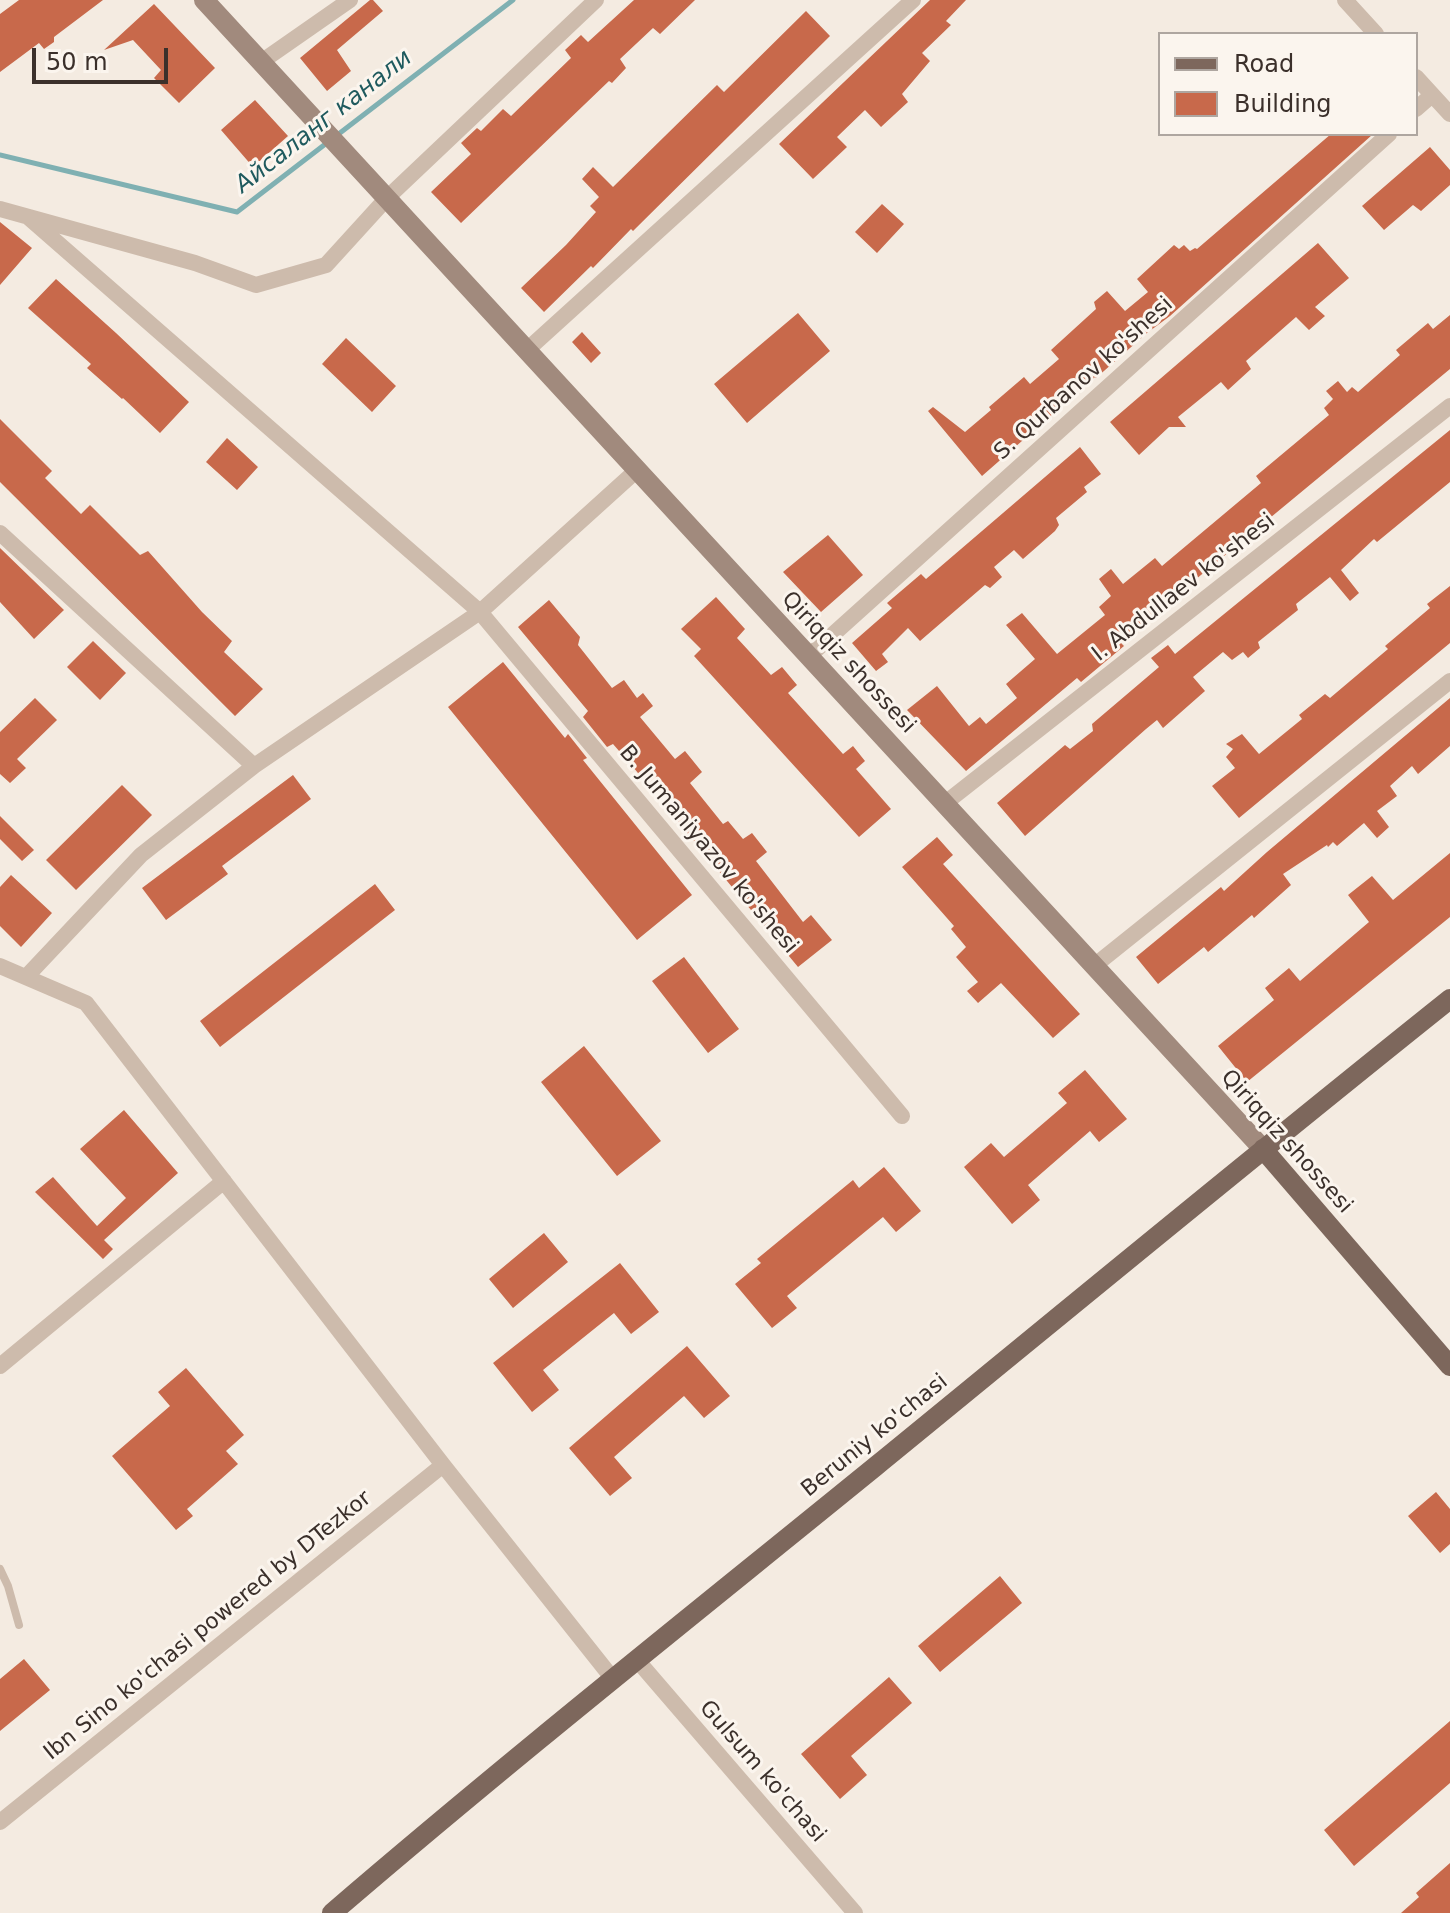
<!DOCTYPE html>
<html>
<head>
<meta charset="utf-8">
<style>
  body { margin:0 }
  #map { position:relative; width:1450px; height:1913px; overflow:hidden; background:#f4ebe1; font-family:"DejaVu Sans",sans-serif }
  canvas { display:block }
  .legend { position:absolute; left:1158px; top:32px; width:260px; height:104px; box-sizing:border-box; background:#fbf5ee; border:2px solid #aea6a0; margin:0; padding:10px 14px; list-style:none; font-size:24px; color:#3b302b }
  .legend li { display:flex; align-items:center; gap:16px; height:40px }
  .legend b { width:40px; border:2px solid #aea6a0 }
  .scale { position:absolute; left:32px; top:48px; width:136px; height:36px; box-sizing:border-box; border:4px solid #3b302b; border-top:0; padding-left:10px; font-size:24px; line-height:28px; white-space:nowrap; color:#3b302b; -webkit-text-stroke:6px #fbf5ee; paint-order:stroke }
</style>
</head>
<body>
<div id="map">
<canvas width="1450" height="1913"></canvas>
<ul class="legend">
<li><b style="height:10px;background:#7d675c"></b>Road</li>
<li><b style="height:22px;background:#c8694b"></b>Building</li>
</ul>
<div class="scale">50 m</div>
</div>
<script>
const ctx = document.querySelector('canvas').getContext('2d');
ctx.lineJoin = 'round';
function strokePath(path, color, width, dash) {
  ctx.strokeStyle = color;
  ctx.lineWidth = width;
  ctx.lineCap = dash ? 'butt' : 'round';
  ctx.setLineDash(dash || []);
  ctx.stroke(path);
}
function fill(path, color) {
  ctx.fillStyle = color;
  ctx.fill(path, 'evenodd');
}
function write(font, color, halo, rows, align = 'center') {
  ctx.font = font + ' "DejaVu Sans",sans-serif';
  ctx.lineWidth = 6;
  ctx.setLineDash([]);
  ctx.textBaseline = 'middle';
  ctx.strokeStyle = halo;
  ctx.fillStyle = color;
  for (const [text, x, y, turn = 0] of rows) {
    ctx.save();
    ctx.translate(x, y);
    ctx.rotate((+turn || 0) * Math.PI / 180);
    ctx.textAlign = isNaN(turn) ? turn : align;
    if (halo) ctx.strokeText(text, 0, 0);
    ctx.fillText(text, 0, 0);
    ctx.restore();
  }
}
strokePath(new Path2D(`
  M336,136L513,0
  M0,155L237,212L328,142`), '#7fb0b2', 5);
fill(new Path2D(`
  M19,0H103L54,37V42L44,49L39,43L0,72V14Z
  M370,0H373L383,11L337,50L351,71L327,91L300,58Z
  M634,0H695L660,34L653,28L620,59L626,68L612,83L609,81L461,223L431,192L471,154L461,143L477,128L481,131L503,109L511,116L571,58L565,50L581,35L588,42Z
  M930,0H966L946,21L951,25L922,53L930,61L902,94L908,102L881,127L865,110L837,137L847,147L813,179L779,144Z
  M154,4L215,68L179,103L154,78L161,70L133,40L104,50Z
  M806,11L830,36L633,231L631,229L593,268L591,266L544,312L521,288L566,245L596,212L590,206L599,197L582,179L593,167L613,187L717,85L724,92Z
  M255,100L288,136L253,167L221,130Z
  M1331,134L1372,135L1170,316L1147,333L1096,378L1095,377L982,476L928,411L933,407L965,432L991,410L989,407L1024,377L1030,384L1059,359L1051,350L1096,309L1094,302L1107,291L1125,311L1148,292L1137,279L1174,245L1179,249L1184,245L1190,251L1195,248L1197,249Z
  M1430,147L1450,170V185L1421,211L1413,205L1384,230L1362,206Z
  M882,204L904,224L877,253L855,232Z
  M0,222L32,248L0,285Z
  M1318,243L1349,278L1315,307L1325,316L1309,330L1296,317L1246,361L1251,369L1228,390L1221,382L1178,417L1186,427H1169L1139,455L1110,422Z
  M56,279L116,333L189,402L160,433L123,398L122,399L87,368L91,364L28,308Z
  M798,313L830,351L747,423L714,384Z
  M1450,315V369L1120,642L1124,646L1081,682L1077,678L966,771L907,710L937,686L969,726L980,717L986,724L1017,698L1006,684L1035,659L1006,625L1022,613L1057,654L1105,615L1099,607L1111,596L1099,579L1111,569L1123,584L1155,558L1162,566L1261,483L1256,476L1329,415L1324,408L1333,399L1326,391L1338,381L1347,392L1352,387L1358,392L1400,355L1396,350L1428,323L1433,329Z
  M582,332L601,353L591,363L572,342Z
  M346,338L396,386L372,412L322,364Z
  M0,419L52,471L45,478L81,514L90,505L140,555L148,551L202,612L232,641L224,652L263,689L235,716L0,482Z
  M1450,430V482L1377,542L1374,539L1341,570L1359,593L1350,601L1330,577L1296,604L1298,610L1258,642L1260,648L1248,658L1243,652L1232,660L1223,652L1193,677L1205,691L1163,728L1157,720L1146,729L1025,836L997,803L1065,745L1070,749L1093,731L1092,724L1159,667L1151,658L1168,645L1175,654Z
  M227,438L258,467L237,490L206,462Z
  M1080,447L1101,474L1084,487L1087,492L1056,518L1059,525L1055,531L1023,559L1014,550L994,567L1002,577L990,588L985,585L920,641L908,628L882,654L888,662L876,671L852,643L892,608L887,603L921,574L926,579Z
  M828,535L863,575L821,612L783,572Z
  M0,548L64,610L34,639L0,602Z
  M1450,586V643L1239,818L1212,786L1235,768L1226,757L1233,749L1226,744L1242,734L1259,754L1302,719L1299,715L1325,694L1330,698L1388,649L1385,646L1430,608L1427,604Z
  M716,597L745,629L737,638L771,675L782,667L797,685L788,693L843,754L853,746L865,761L856,769L891,809L859,837L694,656L701,649L681,629Z
  M549,600L580,637L578,645L612,688L624,680L637,698L643,693L653,706L640,717L675,759L685,751L702,772L690,783L723,824L728,821L743,839L752,833L767,852L756,861L803,922L811,915L832,940L798,967L633,767L613,744L607,747L583,717L588,711L518,627Z
  M93,641L126,673L100,700L67,667Z
  M503,662L565,738L568,734L587,758L583,760L692,895L637,940L448,707Z
  M35,698L57,720L17,759L26,768L10,783L0,774V732Z
  M1450,698V746L1418,774L1412,766L1390,786L1397,796L1377,811L1389,827L1377,838L1364,823L1337,846L1333,842L1328,847L1327,845L1283,874L1291,885L1254,918L1252,915L1208,952L1204,947L1158,984L1136,957L1221,887L1224,891L1267,852Z
  M293,775L311,799L222,866L228,874L166,920L142,888Z
  M122,785L152,815L76,890L46,860Z
  M0,816L34,850L22,861L0,839Z
  M937,837L953,855L943,864L1080,1014L1053,1038L1001,983L978,1003L967,991L978,982L956,957L966,947L951,929L954,926L902,867Z
  M1450,853V917L1247,1082L1218,1046L1274,1000L1265,988L1289,968L1300,981L1369,922L1348,895L1372,876L1393,900Z
  M11,875L52,913L21,947L0,926V887Z
  M375,884L395,910L220,1047L200,1021Z
  M684,957L739,1029L708,1053L652,981Z
  M584,1046L661,1141L617,1176L541,1082Z
  M1085,1070L1127,1119L1099,1142L1090,1131L1028,1185L1040,1200L1012,1224L964,1167L991,1143L1004,1157L1067,1103L1058,1093Z
  M124,1110L178,1173L104,1240L113,1249L103,1259L35,1192L53,1177L97,1226L126,1198L80,1149Z
  M884,1167L921,1211L896,1232L883,1217L787,1296L797,1308L772,1328L735,1284L761,1263L757,1259L853,1180L859,1188Z
  M544,1233L568,1262L513,1308L489,1279Z
  M620,1263L659,1312L631,1334L614,1313L543,1370L559,1390L532,1412L493,1363Z
  M687,1346L730,1396L704,1418L684,1396L614,1457L632,1478L610,1496L569,1448Z
  M186,1368L244,1435L226,1451L238,1464L187,1509L193,1516L176,1530L112,1456L170,1406L158,1392Z
  M1436,1492L1450,1509V1544L1440,1553L1408,1516Z
  M1000,1576L1022,1603L940,1672L918,1646Z
  M24,1659L50,1690L0,1731V1679Z
  M889,1677L912,1703L851,1756L867,1775L840,1799L801,1754Z
  M1450,1721V1783L1354,1866L1324,1830Z
  M1450,1863V1913H1401L1419,1897L1416,1893Z`), '#c8694b');
strokePath(new Path2D(`
  M0,1569L8,1586L19,1625`), '#cdbbac', 8);
strokePath(new Path2D(`
  M1345,0L1376,34
  M261,62L350,0
  M1416,77L1450,114
  M1416,109L1432,95
  M0,209L195,263L256,285L326,265L387,198L596,0
  M28,217L480,612L902,1116
  M527,350L913,0
  M0,533L254,766
  M809,656L1389,134
  M944,804L1450,406
  M0,966L86,1003L443,1465L613,1679
  M1094,966L1450,681
  M26,977L141,855L254,766L480,612L637,470
  M0,1366L224,1181
  M637,1660L855,1913
  M0,1822L443,1465`), '#cdbbac', 16);
strokePath(new Path2D(`
  M204,0L1263,1149`), '#a18a7d', 20);
strokePath(new Path2D(`
  M1263,1149L1450,1366
  M332,1913C510,1760 694,1614 876,1466C1067,1310 1257,1153 1450,999`), '#7d675c', 20);
write('22px', '#3b302b', '#fbf5ee', [
  ["S. Qurbanov ko'shesi",1084,379,-42],
  ["I. Abdullaev ko'shesi",1184,588,-38],
  ["Qiriqqiz shossesi",848,663,47],
  ["B. Jumaniyazov ko'shesi",708,850,50],
  ["Qiriqqiz shossesi",1286,1142,48],
  ["Beruniy ko'chasi",875,1436,-39],
  ["Ibn Sino ko'chasi powered by DTezkor",208,1626,-39],
  ["Gulsum ko'chasi",762,1772,49]
]);
write('italic 24px', '#1f5a5e', '#fbf5ee', [
  ["Айсаланг канали",324,122,-38]
]);
</script>
</body>
</html>
